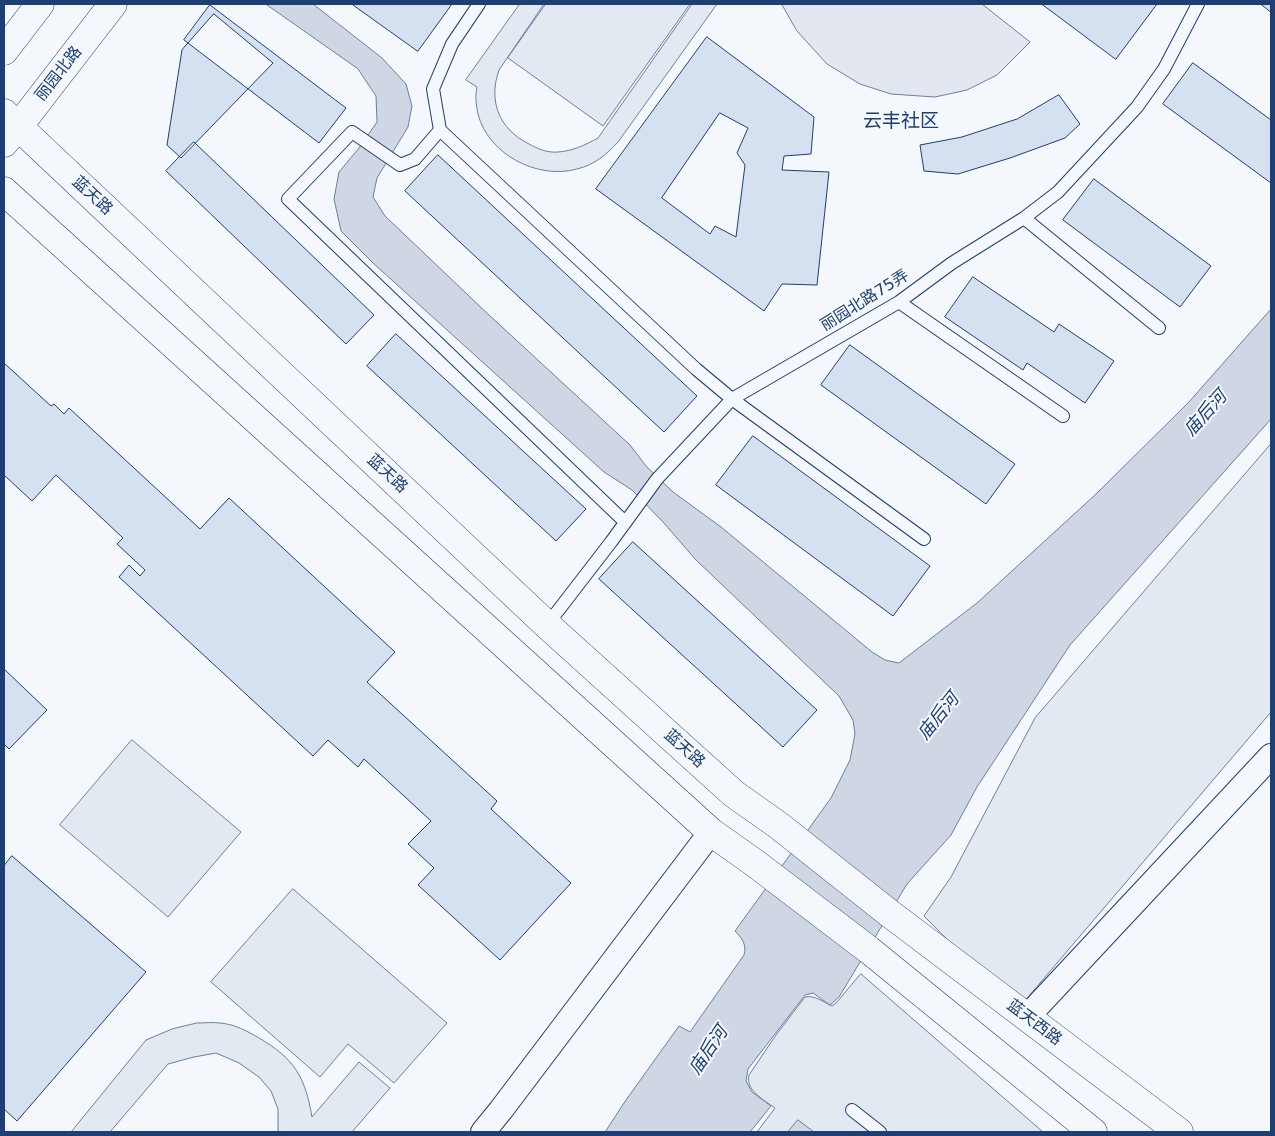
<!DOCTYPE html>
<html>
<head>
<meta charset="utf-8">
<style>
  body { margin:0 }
  #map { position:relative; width:1275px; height:1136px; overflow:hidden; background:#f4f7fb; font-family:"DejaVu Sans",sans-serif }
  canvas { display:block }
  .frame { position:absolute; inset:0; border:5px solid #1d3f73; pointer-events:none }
</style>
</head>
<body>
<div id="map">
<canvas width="1275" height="1136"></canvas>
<div class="frame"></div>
</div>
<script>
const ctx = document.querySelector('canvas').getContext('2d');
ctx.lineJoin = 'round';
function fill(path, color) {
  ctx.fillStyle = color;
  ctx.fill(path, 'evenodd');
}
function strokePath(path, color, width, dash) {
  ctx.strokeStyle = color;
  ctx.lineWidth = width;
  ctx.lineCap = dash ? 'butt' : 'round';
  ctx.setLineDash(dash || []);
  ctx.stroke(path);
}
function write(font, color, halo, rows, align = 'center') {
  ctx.font = font + ' "DejaVu Sans","Noto Sans SC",sans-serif';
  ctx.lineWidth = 4;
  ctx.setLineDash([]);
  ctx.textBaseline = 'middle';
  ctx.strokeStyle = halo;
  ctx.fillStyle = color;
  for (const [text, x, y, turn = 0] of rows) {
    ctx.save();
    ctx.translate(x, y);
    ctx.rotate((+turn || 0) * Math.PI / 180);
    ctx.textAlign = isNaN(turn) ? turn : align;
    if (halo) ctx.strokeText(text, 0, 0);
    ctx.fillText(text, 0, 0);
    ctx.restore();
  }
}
const green = new Path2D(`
  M520,4H544L499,70C488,101 499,129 529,144C538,149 548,153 558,152C573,151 585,145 598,138L692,4H717L618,142C606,155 594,165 577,169C537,180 488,154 478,114C476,104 475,97 477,87L466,80Z
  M546,4H690L603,126L508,58Z
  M1271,444V712L1017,1010L924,916L951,877L1035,718Z
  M132,740L241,832L168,917L60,825Z
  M293,889L447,1023L394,1083L348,1044L320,1077L211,982Z
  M861,974L1043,1132H757L775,1108C764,1100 745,1090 749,1075L776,1035L805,997C815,995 823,1002 832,1006L836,1003Z
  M197,1023C205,1023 213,1022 220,1023C234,1024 247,1031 259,1038C295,1059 305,1077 312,1117L359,1062L390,1088L352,1132H278V1109L271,1091L259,1077L239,1063L216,1053L194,1057L168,1064L110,1132H71L146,1040L172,1029Z`);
fill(green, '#e3e9f0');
strokePath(green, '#687fa3', 1);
const parking = new Path2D(`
  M782,4H982L1030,42L997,75L967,90L935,97L891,94L860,84L827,64L797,31Z`);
fill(parking, '#e3e8f0');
strokePath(parking, '#687fa3', 1);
const water = new Path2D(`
  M266,4H313L382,58L406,84L412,106L408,127L377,178L373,197L385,216L489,315L630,445L646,466L673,492L721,527L872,652L885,660L899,663L977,603L1095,495L1188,403L1271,309V419L1070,645L977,787L951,835L907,884L839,997L830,1005L813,993L805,995L748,1069L746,1081L752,1092L771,1106L750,1132H605L626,1100L679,1026L690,1032L744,955C747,945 742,938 735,931L831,798L850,760L855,734L853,720L839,696L696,560L663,522L632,490L604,472L373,263L341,231L334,199L339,172L359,148L377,122L376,96L358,69Z
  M798,1120L814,1132H788Z`);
fill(water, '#cfd7e4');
strokePath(water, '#687fa3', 1);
const building = new Path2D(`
  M352,4H452L418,51Z
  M1042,4H1157L1116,59Z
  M1261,4H1271V12Z
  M210,5L346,108L319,143L184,40Z
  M214,14L273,63L181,158L167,145L182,50Z
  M707,37L814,117L811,154L784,156L782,170L829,172L817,285L782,284L764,311L596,189ZM720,113L748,128L737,153L745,165L736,237L715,226L710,234L662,198Z
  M1193,63L1271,120V183L1163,104Z
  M1059,95L1080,124L1065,138L1010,158L958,174L924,171L920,145L962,137L1017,119Z
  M194,142L374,315L346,344L166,171Z
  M438,155L697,396L664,432L405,191Z
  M1094,179L1211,266L1180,307L1063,220Z
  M973,277L1054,332L1059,324L1114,361L1085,403L1027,363L1023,370L945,317Z
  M396,334L586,509L556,541L367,366Z
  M850,345L1015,464L986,504L821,385Z
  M4,363L51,406L54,404L64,414L69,408L200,529L229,498L395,652L367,682L497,801L491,809L571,883L500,960L418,885L434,868L408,844L431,821L364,759L358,767L328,740L313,756L119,577L129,565L140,576L145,570L117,544L123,538L56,475L32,501L4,475Z
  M753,436L930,566L893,616L716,485Z
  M633,542L817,710L783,747L599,579Z
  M4,669L47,710L9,749L4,744Z
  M12,856L146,972L17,1121L4,1109V866Z`);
fill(building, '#d5e0f0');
strokePath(building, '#1d3f73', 1);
const service = new Path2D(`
  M479,4L452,44L433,89L440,130L696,369L732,399L924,539
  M440,130L415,159L400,165L352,132L288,199L625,522
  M1024,218L1159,328
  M899,302L1063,416
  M547,625L611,542L657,479L732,399L899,302L952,263L1024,218L1058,192L1137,107L1164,69L1198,4
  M852,1110L880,1132`);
const minor = new Path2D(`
  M1027,1017L1271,756
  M483,1132L501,1110L711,832`);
const tertiary = new Path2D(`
  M4,113L547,625L734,794L778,825L889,913L1179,1132
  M4,191L711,832L756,864L869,950L1093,1132`);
const secondary = new Path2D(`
  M4,51L40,4
  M4,143L18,127L113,4`);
strokePath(service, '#1d3f73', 14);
strokePath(minor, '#1d3f73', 26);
strokePath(tertiary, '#1d3f73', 29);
strokePath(secondary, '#1d3f73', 29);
strokePath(service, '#f4f7fb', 12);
strokePath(minor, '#f4f7fb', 24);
strokePath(tertiary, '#f4f7fb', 28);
strokePath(secondary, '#f4f7fb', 28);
write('16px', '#1d3f73', '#f4f7fb', [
  ["丽园北路",59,74,-52],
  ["蓝天路",92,196,43],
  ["丽园北路75弄",865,301,-32],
  ["蓝天路",387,474,43],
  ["蓝天路",684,749,42],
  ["蓝天西路",1034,1023,37]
]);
write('italic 18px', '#1d3f73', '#f4f7fb', [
  ["庙后河",1206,414,-48],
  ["庙后河",939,717,-51],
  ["庙后河",709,1051,-56]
]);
write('19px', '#1d3f73', '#f4f7fb', [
  ["云丰社区",901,122]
]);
</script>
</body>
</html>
